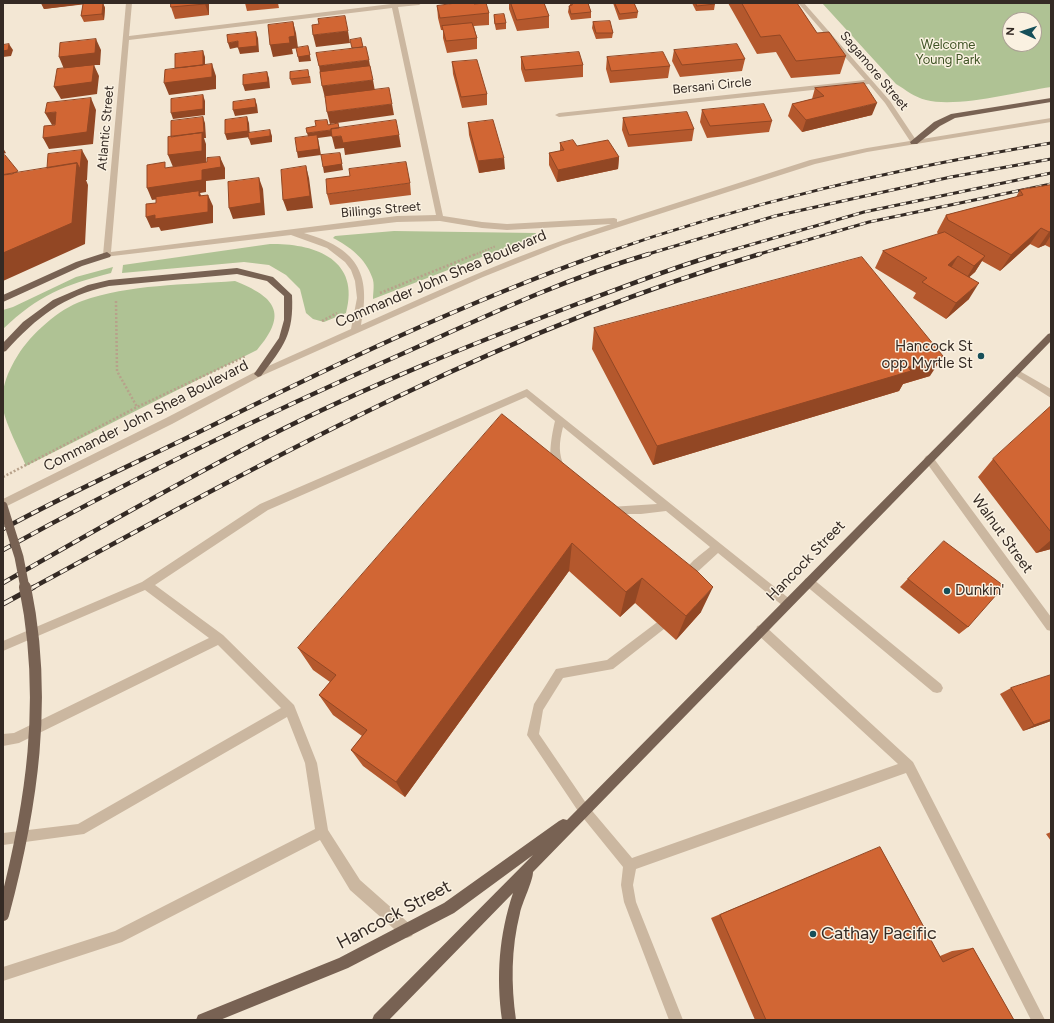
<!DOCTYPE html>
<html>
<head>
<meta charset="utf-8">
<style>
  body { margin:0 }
  #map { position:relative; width:1054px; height:1023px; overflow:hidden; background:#f3e7d4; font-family:Figtree,sans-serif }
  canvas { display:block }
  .frame { position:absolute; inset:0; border:4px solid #342a24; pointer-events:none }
  .north { position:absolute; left:1002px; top:12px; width:40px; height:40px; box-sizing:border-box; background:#faf1e1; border:1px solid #aba195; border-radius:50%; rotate:273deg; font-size:11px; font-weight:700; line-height:16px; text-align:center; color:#342a24 }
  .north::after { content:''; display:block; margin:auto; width:14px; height:18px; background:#164f59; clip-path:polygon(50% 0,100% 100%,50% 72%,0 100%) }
</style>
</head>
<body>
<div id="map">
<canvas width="1054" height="1023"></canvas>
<div class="frame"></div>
<div class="north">N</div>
</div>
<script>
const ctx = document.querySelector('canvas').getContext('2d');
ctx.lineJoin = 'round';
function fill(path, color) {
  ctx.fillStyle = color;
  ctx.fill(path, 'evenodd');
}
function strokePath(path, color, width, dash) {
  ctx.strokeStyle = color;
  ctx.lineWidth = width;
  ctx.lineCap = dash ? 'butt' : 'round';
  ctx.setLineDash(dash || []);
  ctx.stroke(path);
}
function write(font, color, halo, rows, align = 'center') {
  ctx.font = font + ' Figtree,sans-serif';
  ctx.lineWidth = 3;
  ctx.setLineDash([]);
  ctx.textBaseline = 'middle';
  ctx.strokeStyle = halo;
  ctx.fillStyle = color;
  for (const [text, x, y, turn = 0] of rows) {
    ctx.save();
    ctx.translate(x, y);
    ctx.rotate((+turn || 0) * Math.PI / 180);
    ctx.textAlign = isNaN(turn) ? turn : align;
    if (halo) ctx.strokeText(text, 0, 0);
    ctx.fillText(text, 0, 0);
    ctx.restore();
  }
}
fill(new Path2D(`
  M822,3H1051V87C1017,92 957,108 926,100C914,97 906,90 896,84ZM1010,20H1034V44H1010Z
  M394,231L536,233V236L373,299C373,293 375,283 372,277C366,259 349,246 333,238L335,236Z
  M270,244C314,243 361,259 346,313L324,322L313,319L306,313L300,289L286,275L269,265L244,262L122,273L123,265Z
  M113,267L111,273C64,285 39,295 3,329V310L13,307L76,277Z
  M235,281C275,297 289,313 257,350L26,466C19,449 6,425 3,409C0,389 8,371 18,355C31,334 59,309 82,301C129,284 186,285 235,281Z`), '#afc294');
strokePath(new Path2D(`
  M474,255L496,246`), '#b7a18a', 2, [1.5, 1.5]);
strokePath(new Path2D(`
  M380,293L476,254
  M116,301L117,371L137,407
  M322,321L337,313
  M3,477L137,407L246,356`), '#b7a18a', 2.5, [2, 2]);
fill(new Path2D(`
  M126,3H132L129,36L391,4V3H422L419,5L398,7L443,216L482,222L507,224L614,218L617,219V222L810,160L867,148L910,141L885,103L869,84L559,117L555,115L559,113L865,80L798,3H804L890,101L916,140L1051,118V122L867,152L815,164L563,245L483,277L261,376L172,424L3,508V499L166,418L255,372L351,329L357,298L355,281L351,270L345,262L327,248L291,235L104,257L103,255ZM392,8L436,215L397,216L111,252L129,40ZM440,221L482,228L507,230L611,224C525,251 443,288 361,325C372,272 356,248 304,233L397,222Z
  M1016,369L1051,389V398L1013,374L1012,372L1013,370Z
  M527,389L791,600L792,603L791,606L787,608L783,606L718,553L693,576L692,582L688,584L684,582C678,569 701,555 710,547L666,511L641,514H606L605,511L606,508L610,507L657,504L563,427C559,443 558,454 565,468L563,471C542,478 553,429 555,421L526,397L268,510L155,585L223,635L294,705L317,763L328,830L360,880L412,926L414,931L412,936L407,938L402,936L350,890L320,840L122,942L3,981V967L115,931L315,829L305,763L287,717L84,834L3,845V833L78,824L281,708L218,645L19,743L3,746V734L14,733L209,638L145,590L3,651V641L142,582L260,504Z
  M929,455L932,456L1051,617V631L1047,630L926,462L924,459L926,456Z
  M809,577L813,579L941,684L943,688L941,692L937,693L933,692L805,585L804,582L805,579Z
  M660,620L664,621L665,625L664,629L613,669L563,678L543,710L539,734L588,806L632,858L898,764L757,634L756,630L757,626L761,625L765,626L913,762L1045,1020H1031L906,773L636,869L633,885L636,902L683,1020H669L624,902L621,885L623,867L580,814L527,735L534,704L556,669L607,660Z`), '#cbb7a0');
fill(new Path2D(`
  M1051,98V102L955,118L940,126L917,144H911L910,142L934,122L951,114Z
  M107,252L111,255L110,257L82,266L3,302V295L76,262Z
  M237,268L273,277L292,295C294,334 284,346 261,376L258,377L254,374L279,338L284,320V296L267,281L237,274L109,286C63,296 37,317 6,351L3,352V343L23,322L53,300L88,285L109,280Z
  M1051,333V341L533,872C533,881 522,903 520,913C511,949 511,984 516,1020H502C496,976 499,935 513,893L389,1020H372L374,1015L533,855L454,913L348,968L220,1020H196L198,1015L339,958L444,903L559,821L563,819L567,820L1048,334Z`), '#786253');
const railFar2 = new Path2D(`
  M599,255C749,202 894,169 1051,143
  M645,255L775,216L951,177L1051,159
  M715,255L864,212L1051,173
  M756,255L869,222L1051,184`);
const railFar1 = new Path2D(`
  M3,529C67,494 133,464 199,432C330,367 463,303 601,254
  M3,550C133,478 268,413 404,353C484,317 564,279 649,254
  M3,583C90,533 178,483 267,437C367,386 472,344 577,304C624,287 671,268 719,254
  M32,588C267,460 502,330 760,254`);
const rail = new Path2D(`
  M3,604L34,587`);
strokePath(railFar2, '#342a24', 3);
strokePath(railFar1, '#342a24', 4.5);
strokePath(rail, '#342a24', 5);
strokePath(railFar2, '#faf1e1', 2, [6]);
strokePath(railFar1, '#faf1e1', 3, [8]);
strokePath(rail, '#faf1e1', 3.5, [11]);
strokePath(new Path2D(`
  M3,506L19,557L25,588`), '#786253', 9);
strokePath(new Path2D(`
  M3,915C32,806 48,699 25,587`), '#786253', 12);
fill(new Path2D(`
  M41,3H103L105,8L104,20L84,22L81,16L83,4L44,9Z
  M171,3H209V15L175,19L171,7Z
  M245,3H278L279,8L247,11Z
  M509,3H544L549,16V28L517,31L509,9Z
  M570,3H588L591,12V18L571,20L568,12L569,6H570Z
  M613,3H634L638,12L637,18L619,20Z
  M692,3H715V4L714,10L696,11Z
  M728,3H797L817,33L846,56L840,74L791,78L776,52L757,54Z
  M474,4L489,13V25L474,26L477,38V49L447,53L443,38V30H441L438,18L437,6Z
  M494,15L506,23V29L496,30L494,21Z
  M593,22L613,33L612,38L596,39L592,28Z
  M674,50L745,59L742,71L680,77L672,61Z
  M521,57L583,65V77L525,82L521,69Z
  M607,57L670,66L668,78L610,83L606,69Z
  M452,62L487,94V105L462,108L453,74Z
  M310,76L311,83L292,85L290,79Z
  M815,88L872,115L802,132L788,116L792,104L812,99Z
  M702,110L772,121L769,132L707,138L700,122Z
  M623,118L694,129L692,141L628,147L622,130Z
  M468,123L505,169L479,173L469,135Z
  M560,143L577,146L619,157L618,169L557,182L549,165V153L560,151Z
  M410,183L411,195L330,205L327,194Z
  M1051,185V248L1045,245L1038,248L1030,244L1000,271L982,261L975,272L969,277V299L946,319L913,298L916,293L875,268L883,251L938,234L937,232L946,215L1016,197L1020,190Z
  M594,328L930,376L903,384L899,391L653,465L592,349Z
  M1051,406V549L1036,553L978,477L993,459Z
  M502,414L701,612L676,640L635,603L620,617L569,571L405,797L363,766L351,750L362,736L333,715L319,695L330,682L313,670L298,648Z
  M944,541L968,627L959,634L900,587Z
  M1051,675V721L1023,731L1000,694L1011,688Z
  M1051,832V841L1046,834Z
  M880,847L940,956L952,951L973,948L1014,1020H755L711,918Z`), '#b4582d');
fill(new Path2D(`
  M41,3H95L44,9Z
  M103,3L105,8L104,20L102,14Z
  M205,3H209V15L205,4Z
  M293,22L296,33L298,48L292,49L293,54L273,57L270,45L289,37Z
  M348,31L350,43L316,47L313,35Z
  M256,32L258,38L259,52L240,54L238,48Z
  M96,39L101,50L100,65H94L99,76L97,94L61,99L54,87L64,69L59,57Z
  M238,41L239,47L230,49L228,43Z
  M9,44L13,50L11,56L3,57V51Z
  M308,46L311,61L299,62L298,57Z
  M203,51L205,57V71L175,68Z
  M369,60L371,71L321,78L319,66Z
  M212,64L216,76V89L169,95L164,83Z
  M267,72L269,78L270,88L245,91L243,85Z
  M373,80L375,91L325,98L322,86Z
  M203,95L205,101V115L173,119L171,113Z
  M91,98L96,110L93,144L49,149L43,138Z
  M255,99L257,105L258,113L235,116L233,110Z
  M877,103L872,115L802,132L806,120Z
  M392,104L394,115L330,124L327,112Z
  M56,112L63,124L52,125L45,113Z
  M203,117L205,123L206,138H204L206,144V163L173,167L168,155Z
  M247,117L249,123L250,137L227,140L225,134Z
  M339,129L340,135L318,138L321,155L298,158L297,152L309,139L307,133Z
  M270,130L272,136V142L251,145L249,139Z
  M399,135L401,147L345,155L344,148L335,149L332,137L341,136Z
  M3,148L6,153L3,154Z
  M82,150L88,161L87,180H86L88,185L85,244L3,281V253L77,163Z
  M340,153L343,170L324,173L323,167Z
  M220,157L225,168V179L206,181V192L200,193L204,202L199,196V193L152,200L147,188L202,170Z
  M619,157L618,169L557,182L558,170Z
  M504,158L505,169L479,173L478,161Z
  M306,166L309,178L313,208L287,211L283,200Z
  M259,178L263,189L265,215L233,219L229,208Z
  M208,195L213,206V223L161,231L159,227L151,228L146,217Z
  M1041,228L1030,244L1000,271L1011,255Z
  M1051,231V235L1045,245L1038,248L1049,232Z
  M958,256L948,273V265Z
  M985,256L975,272L964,282L974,266Z
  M979,283L969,299L946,319L956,303Z
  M943,356L930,376L903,384L899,391L653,465L657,446L908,367Z
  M1051,540V549L1036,553Z
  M572,543L569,571L405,797L396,782Z
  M642,578L635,603L620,617L626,592Z
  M713,587L701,612L676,640L686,616Z
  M1051,719V721L1023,731L1034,725Z`), '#924724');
const building = new Path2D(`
  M90,3H103L102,14L81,16L83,4Z
  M171,3H205V4L171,7Z
  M456,3H473L474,4L486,3L489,13L440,18L437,6Z
  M511,3H544L549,16L517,20Z
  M572,3H588L591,12L571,14L569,6L572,5Z
  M615,3H634L638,12L620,14Z
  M696,3H715V4L697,6Z
  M742,3H797L817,33L829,32L846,56L796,61L780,35L761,37Z
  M504,14L506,23L495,24L494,15Z
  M345,16L348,31L313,35L312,25L319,24L318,19Z
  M610,21L613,33H596L593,22Z
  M293,22L295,36L289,37L290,43L270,45L268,25Z
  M472,23L477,38L446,41L442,26Z
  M256,32L257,46L238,48V41L228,43L227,35Z
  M361,38L363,47L352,48L350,40Z
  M96,39L95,53L59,57L60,43Z
  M9,44L8,50L3,51V45Z
  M737,44L745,59L682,65L674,50Z
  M308,46L310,55L298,57L296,48Z
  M366,47L369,60L319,66L316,53Z
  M203,51V65L175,68V54Z
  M579,52L583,65L525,70L521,57Z
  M663,52L670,66L611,71L607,57Z
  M477,60L487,94L461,97L452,62Z
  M212,64V77L164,83L165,70Z
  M94,65L92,82L54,87L57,69Z
  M370,66L373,80L322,86L320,72Z
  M308,70L309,77L290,79V72Z
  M267,72L268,82L243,85V75Z
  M864,83L877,103L806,120L792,104L824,96L815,88Z
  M389,88L392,104L327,112L325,96Z
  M203,95V109L171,113V99Z
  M91,98L87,132L43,138L44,126L55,125L56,112L45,113L47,103Z
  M255,99L256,107L233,110V102Z
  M764,104L772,121L710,126L702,110Z
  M687,112L694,129L629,135L623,118Z
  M203,117L204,132L171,137V121Z
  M247,117L248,131L225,134V120Z
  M327,120L328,125L338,123L339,128L331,129V130L307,133L306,128L316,126L315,121Z
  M396,120L399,135L343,143L341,136L332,137L331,129Z
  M493,120L504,158L478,161L468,123Z
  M270,130V136L249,139L248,133Z
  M202,133V151L168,155V137Z
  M317,135L319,149L297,152L295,138Z
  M573,140L577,146L608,140L619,157L558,170L549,153L564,150L560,143Z
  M82,150L80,169L77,163L47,168L48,154Z
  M340,153L342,164L323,167L321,155Z
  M5,155L18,171L12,174L3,175V156Z
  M220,157L221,167L202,170V180L147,188V165L165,162V168L207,162V158Z
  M406,162L410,183L327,194L326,179L350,176L349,169Z
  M77,163L72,223L3,253V175Z
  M306,166L310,196L283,200L281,170Z
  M259,178L261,203L229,208L228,182Z
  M1051,185V231L1049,232L1041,228L1011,255L948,220L946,215L1023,195L1020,190Z
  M199,191V196L208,195V212L155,219V215L146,217V204L156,203V197Z
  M945,232L985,256L974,266L958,256L948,265L979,283L956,303L922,282L927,278L883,251Z
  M862,257L943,356L908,367L911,371L657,446L594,328Z
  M1051,406V532L993,459Z
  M502,414L697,571L713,587L686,616L642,578L626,592L572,543L396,782L351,750L367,730L319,695L336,675L298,648Z
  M944,541L1004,586L968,627L908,579Z
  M1051,675V719L1034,725L1011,688Z
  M880,847L943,962L973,948L1014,1020H766L720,915Z`);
fill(building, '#d16634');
strokePath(building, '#924724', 1);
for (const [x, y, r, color] of [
  [981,356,4,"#164f59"],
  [947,591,4,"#164f59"],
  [813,934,4,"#164f59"]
]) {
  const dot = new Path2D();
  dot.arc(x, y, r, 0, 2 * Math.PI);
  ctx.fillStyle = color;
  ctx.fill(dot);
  strokePath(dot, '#faf1e1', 1.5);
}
write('13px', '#405426', '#faf1e1', [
  ["Welcome",948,45],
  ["Young Park",948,60]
]);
write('13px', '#342a24', '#faf1e1', [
  ["Sagamore Street",874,71,50],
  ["Bersani Circle",712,86,-6],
  ["Atlantic Street",106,128,-85],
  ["Billings Street",381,210,-5]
]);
write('15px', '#342a24', '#faf1e1', [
  ["Commander John Shea Boulevard",441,279,-23],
  ["Commander John Shea Boulevard",146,416,-27],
  ["Walnut Street",1002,534,54],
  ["Hancock Street",806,561,-46]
]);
write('15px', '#342a24', '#faf1e1', [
  ["Hancock St",973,347],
  ["opp Myrtle St",973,364],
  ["Dunkin'",955,591,"left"]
], 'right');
write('18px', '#342a24', '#faf1e1', [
  ["Hancock Street",394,915,-28]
]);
write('18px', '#342a24', '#faf1e1', [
  ["Cathay Pacific",821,934]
], 'left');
</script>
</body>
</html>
